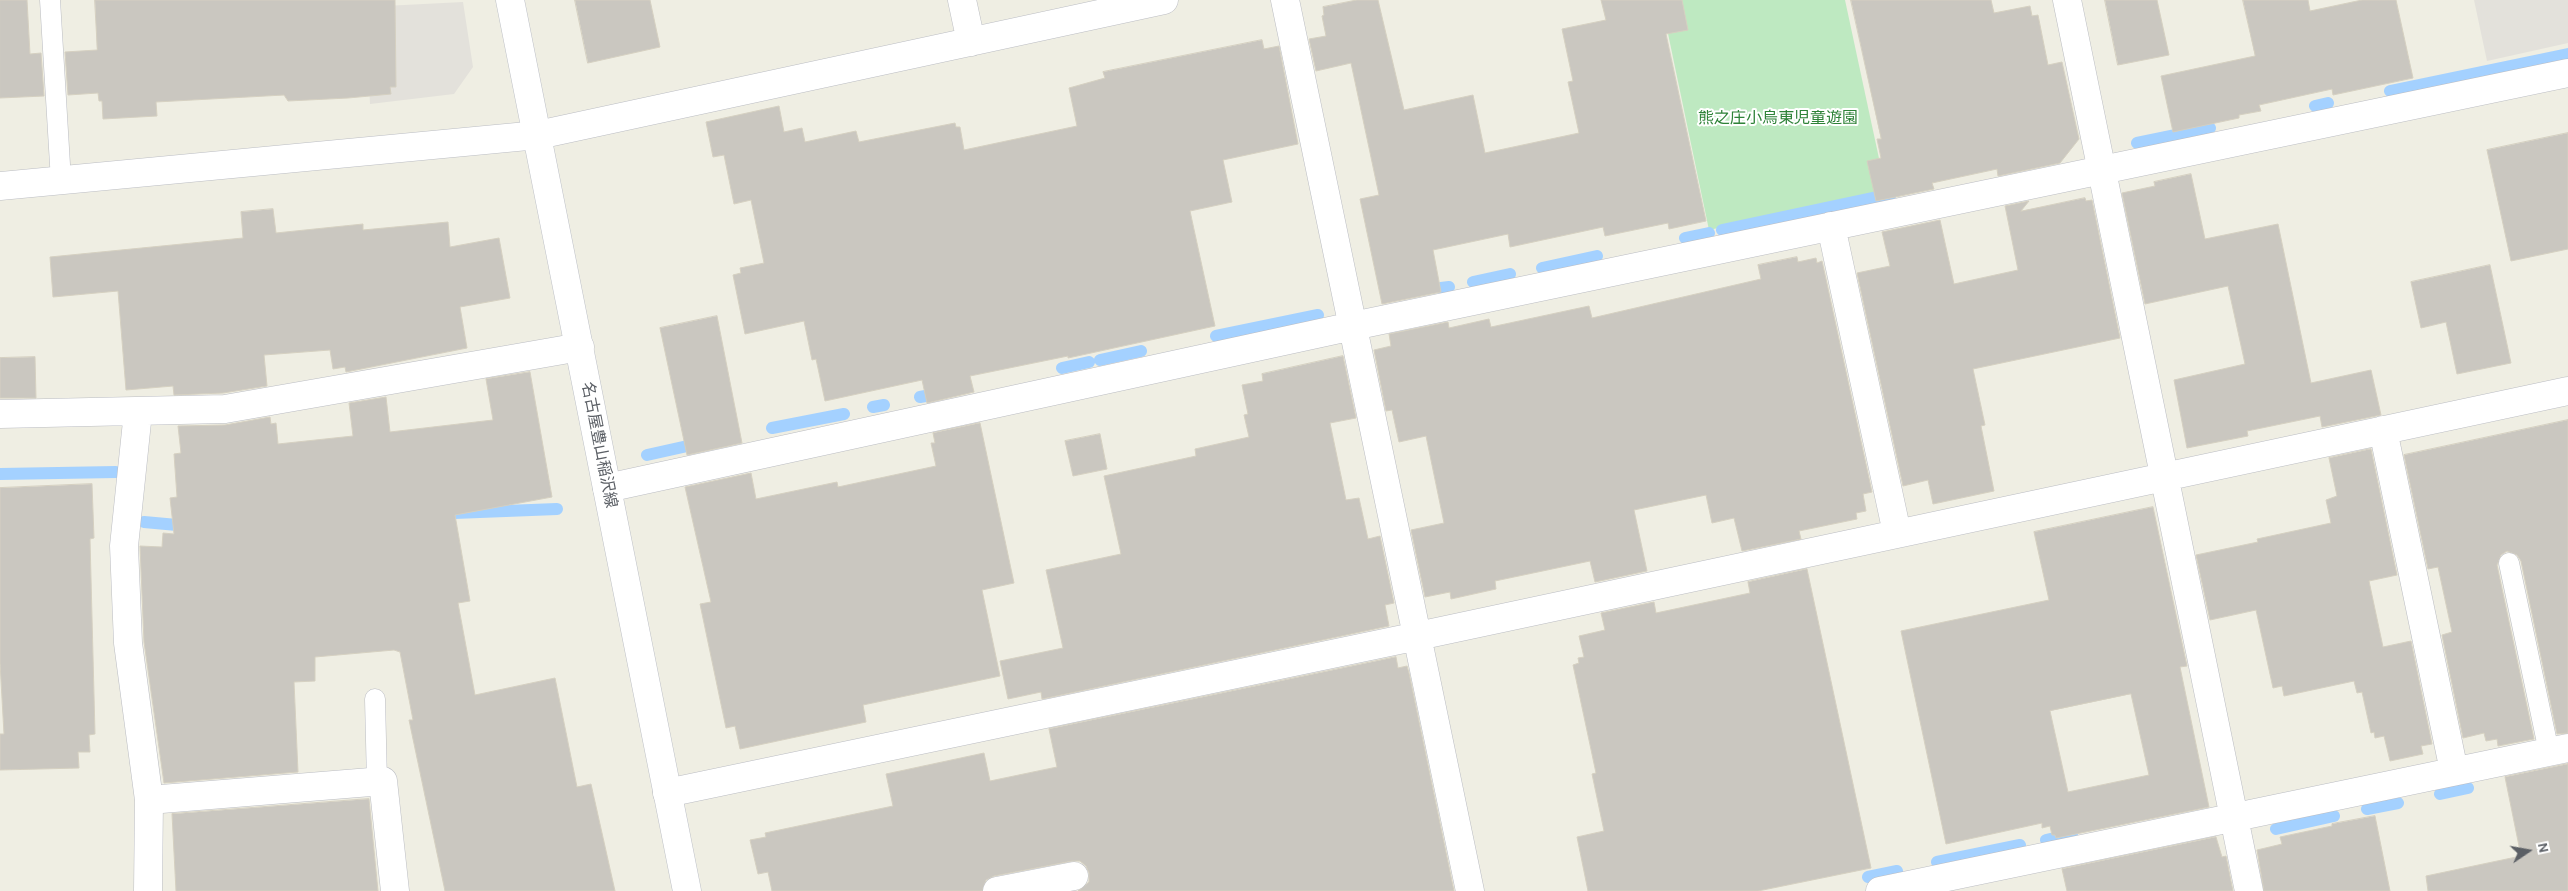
<!DOCTYPE html>
<html>
<head>
<meta charset="utf-8">
<style>
  body { margin:0 }
  #map { position:relative; width:2568px; height:891px; overflow:hidden; background:#efeee3; font-family:Karla,sans-serif }
  canvas { display:block }
  .north { position:absolute; left:2503px; top:826px; width:50px; height:50px; -webkit-text-stroke:4px #fff; paint-order:stroke; rotate:78deg; font-size:14px; font-weight:700; line-height:20px; text-align:center; color:#5b5f65 }
  .north::after { content:''; display:block; margin:auto; width:18px; height:22px; background:#5b5f65; clip-path:polygon(50% 0,100% 100%,50% 72%,0 100%) }
</style>
</head>
<body>
<div id="map">
<canvas width="2568" height="891"></canvas>
<div class="north">N</div>
</div>
<script>
const ctx = document.querySelector('canvas').getContext('2d');
ctx.lineJoin = 'round';
function fill(path, color) {
  ctx.fillStyle = color;
  ctx.fill(path, 'evenodd');
}
function strokePath(path, color, width, dash) {
  ctx.strokeStyle = color;
  ctx.lineWidth = width;
  ctx.lineCap = dash ? 'butt' : 'round';
  ctx.setLineDash(dash || []);
  ctx.stroke(path);
}
function write(font, color, halo, rows, align = 'center') {
  ctx.font = font + ' Karla,"Noto Sans JP",sans-serif';
  ctx.lineWidth = 4;
  ctx.setLineDash([]);
  ctx.textBaseline = 'middle';
  ctx.strokeStyle = halo;
  ctx.fillStyle = color;
  for (const [text, x, y, turn = 0] of rows) {
    ctx.save();
    ctx.translate(x, y);
    ctx.rotate((+turn || 0) * Math.PI / 180);
    ctx.textAlign = isNaN(turn) ? turn : align;
    if (halo) ctx.strokeText(text, 0, 0);
    ctx.fillText(text, 0, 0);
    ctx.restore();
  }
}
fill(new Path2D(`
  M2474,0H2568V43L2487,61Z
  M463,2L473,67L454,94L370,104L365,7Z`), '#e3e1db');
fill(new Path2D(`
  M1661,0H1845L1886,191L1709,230Z`), '#bee9c1');
strokePath(new Path2D(`
  M2390,91L2568,54
  M2315,106L2328,103
  M2137,143L2210,128
  M1722,230L1891,194
  M1685,238L1709,233
  M1542,268L1597,256
  M1473,282L1510,274
  M1441,288L1449,287
  M1216,336L1318,315
  M1100,360L1141,351
  M1062,368L1089,362
  M920,397L942,393
  M873,407L884,405
  M772,428L844,414
  M647,455L701,443
  M0,474L116,472
  M454,513L557,509
  M144,522L188,526
  M2440,794L2468,788
  M2367,809L2398,803
  M2276,829L2334,816
  M2046,840L2072,834
  M1937,862L2020,845
  M1868,877L1897,871`), '#a4d1ff', 12);
const building = new Path2D(`
  M0,0H27L30,54L41,53L44,96L0,98Z
  M95,0H395L396,87H390L391,94L348,98L288,101L284,95L156,102L157,116L103,119L102,101H99L98,93L68,95L65,52L97,50Z
  M575,0H650L660,47L588,63Z
  M1357,0H1378L1404,110L1473,95L1485,153L1579,133L1568,82L1573,81L1562,29L1606,20L1601,0H1682L1688,30L1666,34L1706,221L1669,229L1668,223L1605,236L1603,227L1510,247L1508,234L1433,250L1441,292L1382,304L1360,199L1379,195L1351,63L1316,71L1309,39L1326,36L1322,16L1324,15L1323,7Z
  M1851,0H1991L1994,13L2030,6L2032,16L2038,15L2048,65L2062,62L2079,139L2060,163L1998,176L1997,169L1932,183L1934,189L1876,201L1867,161L1881,158L1877,139H1881Z
  M2105,0H2157L2169,55L2118,65Z
  M2243,0H2308L2310,11L2362,0H2396L2413,78L2333,95L2332,89L2259,105L2261,111L2239,115V118L2173,132L2161,76L2255,56Z
  M1262,40L1264,49L1279,46L1298,144L1223,160L1232,202L1190,211L1215,326L1068,358V356L970,376L974,392L927,403L922,380L825,401L816,359L812,360L804,321L745,334L733,275L741,273L740,268L764,263L751,200L734,204L724,155L713,157L706,122L779,106L784,132L802,128L805,142L856,131L859,142L955,123L956,127H960L964,150L1077,126L1069,88L1105,78L1103,72Z
  M2568,133V249L2511,261L2487,150Z
  M2191,174L2205,239L2278,224L2311,383L2371,370L2381,415L2322,427L2320,416L2247,431L2248,436L2187,448L2174,380L2245,364L2228,286L2145,304L2122,193L2155,186L2154,182Z
  M2085,198L2086,201L2092,200L2120,338L1973,369L1985,425L1981,426L1994,491L1933,504L1928,480L1903,486L1857,273L1890,266L1882,232L1940,220L1954,284L2018,270L2005,206L2029,201L2021,211Z
  M273,209L276,233L363,224V230L448,222L450,247L499,238L510,298L460,307L467,348L346,372L345,367L333,369L330,350L264,355L267,386L223,393L174,395L173,386L126,390L118,291L53,297L50,257L243,238L241,212Z
  M1797,257L1798,262L1816,258L1817,263L1822,261L1826,279L1872,492L1863,494L1866,511L1856,513L1857,519L1799,531L1801,539L1742,551L1734,518L1712,523L1706,495L1634,510L1647,571L1595,582L1590,561L1495,581L1496,589L1451,599L1450,592L1425,597L1411,530L1444,523L1426,436L1399,442L1392,410L1386,411L1374,350L1391,346L1389,334L1448,322L1449,328L1489,319L1491,327L1589,306L1592,318L1761,279L1758,265Z
  M2490,265L2511,363L2457,374L2446,322L2421,328L2411,282Z
  M717,316L742,443L687,455L660,328Z
  M1343,356L1356,418L1330,423L1346,500L1359,498L1368,539L1380,536L1394,603L1385,605L1389,626L1042,699L1041,692L1008,699L1000,661L1063,648L1046,570L1121,554L1104,476L1196,456L1195,449L1249,437L1244,415L1248,414L1242,385L1263,381L1262,374Z
  M35,357L36,398H0V358Z
  M530,372L552,497L455,515L470,601L458,603L475,695L555,678L577,787L591,784L615,891H445L409,720H413L400,652L394,650L315,657V681L294,682L298,772L164,783L144,642L140,546L162,547L163,533L174,534L170,498L177,497L174,454L181,453L178,426L225,425L270,417L271,424L276,423L278,444L353,436L349,403L386,397L390,432L493,420L486,379Z
  M2568,420V733L2557,734L2521,561L2517,555L2507,551L2501,555L2497,565L2534,739L2498,746L2497,739L2486,741L2484,733L2463,738L2442,635L2452,632L2438,567L2428,569L2404,455Z
  M980,423L1014,583L982,590L1000,676L863,705L866,722L740,749L735,726L726,728L700,604L711,602L685,487L751,473L756,499L837,482L838,487L936,466L931,443H935L933,433Z
  M1100,434L1107,469L1073,476L1065,441Z
  M2371,449L2397,575L2369,581L2383,647L2411,641L2432,744L2421,746L2423,754L2390,761L2384,736L2375,738L2374,732L2371,733L2362,692L2357,693L2354,681L2284,696L2282,686L2273,688L2256,610L2210,620L2196,555L2258,542L2257,539L2331,523L2326,500L2337,496L2329,458Z
  M92,484L94,538L90,539L95,734L89,735L90,752H78L79,768L0,770V734H4L0,663V488Z
  M2153,507L2187,666L2180,667L2209,807L2056,838L2055,835H2052L2050,826L2042,828V823L1946,844L1901,631L2049,600L2034,532ZM2131,694L2149,775L2068,792L2050,711Z
  M1807,569L1871,868L1758,891H1588L1577,837L1604,831L1592,774L1596,773L1573,665L1579,663L1578,658L1584,657L1579,636L1605,630L1601,613L1654,602L1656,613L1750,593L1748,582Z
  M1396,657L1398,668L1407,666L1409,673L1454,891H1078L1089,882V873L1086,866L1080,861H1072L994,876L986,880L982,891H772L768,872L758,874L750,840L766,837L765,833L893,806L886,774L984,753L990,781L1057,767L1049,729Z
  M2568,764V891H2428L2426,876L2521,856L2505,777Z
  M369,799L378,891H176L172,814Z
  M2375,816L2390,891H2264L2257,850L2282,844L2280,837L2332,826V824Z
  M2216,837L2222,857L2226,856L2233,891H2067L2062,869Z`);
fill(building, '#cac7c0');
strokePath(building, '#d5d0c1', 1);
const service = new Path2D(`
  M50,0L61,181
  M2509,563L2549,752
  M375,699L377,782`);
const minor = new Path2D(`
  M962,0L971,42
  M1285,0L1470,891
  M2067,0L2249,891
  M538,135L1164,0
  M1831,226L1897,533
  M138,412L124,546L128,643L149,800L148,891
  M0,414L225,409L580,347
  M2383,430L2454,771
  M607,488L1353,326L2568,73
  M667,793L1418,636L2568,391
  M149,800L383,781L395,891
  M997,891L1074,876
  M1880,891L2568,748`);
const tertiary = new Path2D(`
  M0,186L538,135`);
const secondary = new Path2D(`
  M510,0L687,891`);
strokePath(service, '#bbbdc3', 21);
strokePath(minor, '#bbbdc3', 29);
strokePath(tertiary, '#bbbdc3', 29);
strokePath(secondary, '#bcbfc6', 29);
strokePath(service, '#fff', 20);
strokePath(minor, '#fff', 28);
strokePath(tertiary, '#fff', 28);
strokePath(secondary, '#fff', 28);
write('16px', '#2e8238', '#fff', [
  ["熊之庄小烏東児童遊園",1778,118]
]);
write('16px', '#5b5f65', '#fff', [
  ["名古屋豊山稲沢線",599,445,79]
]);
</script>
</body>
</html>
